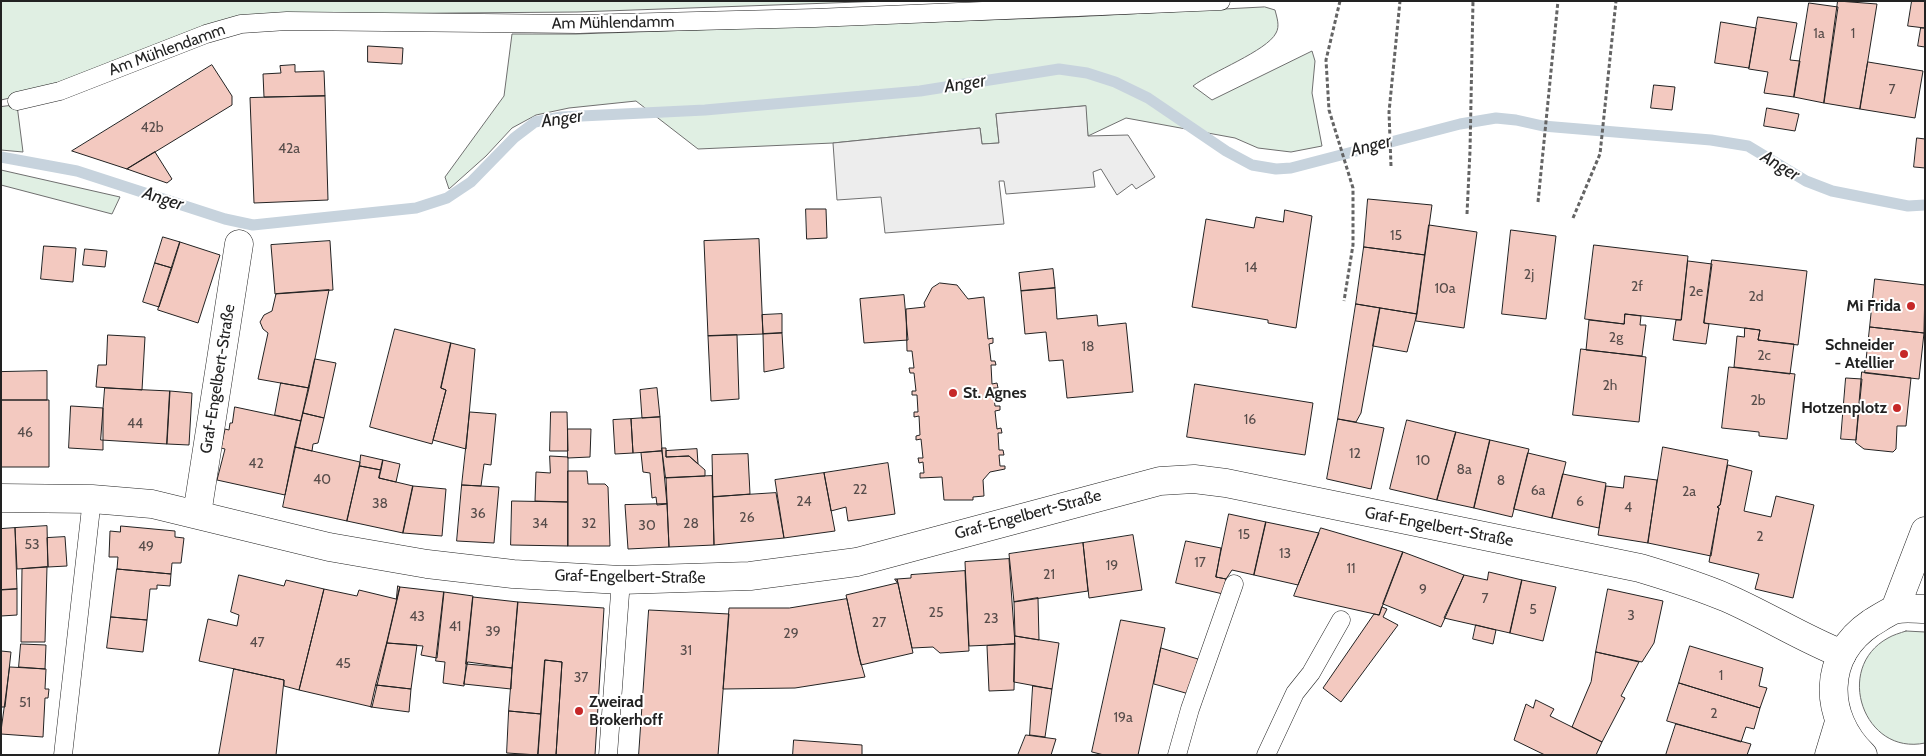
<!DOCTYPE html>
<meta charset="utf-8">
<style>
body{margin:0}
#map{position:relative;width:1926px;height:756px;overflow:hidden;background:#fff;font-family:Cabin,sans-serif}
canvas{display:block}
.frame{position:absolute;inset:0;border:2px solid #222;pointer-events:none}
</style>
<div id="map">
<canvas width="1926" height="756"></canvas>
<div class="frame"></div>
</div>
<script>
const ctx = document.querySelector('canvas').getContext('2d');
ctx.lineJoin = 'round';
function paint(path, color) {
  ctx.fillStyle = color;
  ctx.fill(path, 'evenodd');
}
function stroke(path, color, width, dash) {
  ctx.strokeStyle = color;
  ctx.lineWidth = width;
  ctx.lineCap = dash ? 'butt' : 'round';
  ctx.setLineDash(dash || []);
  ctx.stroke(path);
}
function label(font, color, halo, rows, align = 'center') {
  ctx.font = font + ' Cabin,sans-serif';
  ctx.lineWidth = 4;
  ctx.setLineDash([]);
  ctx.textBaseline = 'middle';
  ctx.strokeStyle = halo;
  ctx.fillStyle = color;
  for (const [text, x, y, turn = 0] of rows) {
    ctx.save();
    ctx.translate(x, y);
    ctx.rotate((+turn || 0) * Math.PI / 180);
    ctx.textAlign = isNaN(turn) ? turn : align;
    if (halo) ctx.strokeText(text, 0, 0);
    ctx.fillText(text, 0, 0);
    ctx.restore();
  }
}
const green = new Path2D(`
 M1 1H887L577 12 334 14 243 20 58 87 1 100Z
 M1265 7 1275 10C1277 18 1280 26 1276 33 1267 51 1211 72 1193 86L1212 100 1312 51 1315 61 1312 93 1322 146 1291 152 1258 148 1235 138 1126 118 1088 136 1085 106 996 114 999 143 982 144 980 128 833 143 698 149 636 101 569 108 536 115 512 128 486 156 449 189 445 177 504 96 512 34H576L1071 17Z
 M17 105 23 152 1 150V107Z
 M1 170 120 197 112 214 1 185Z
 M1906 631 1925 632V743C1864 756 1833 668 1888 638 1893 635 1900 633 1906 631Z`);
paint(green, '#e0efe3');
stroke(green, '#6f6f6f', 1);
const parking = new Path2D(`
 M1086 106 1088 136 1128 135 1155 177 1136 189 1132 184 1117 195 1101 169 1093 172 1095 187 1006 194 1004 181H999L1004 224 885 233 881 197 837 200 833 143 980 128 982 144 999 143 996 114Z`);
paint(parking, '#ededed');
stroke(parking, '#6f6f6f', 1);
stroke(new Path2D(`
 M1 157 77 171 225 219 253 225 416 208 447 198 471 182 514 138 535 122 561 117 705 110 920 91 1059 69 1087 73 1115 82 1148 98 1226 151 1252 165 1276 169 1291 168 1460 124 1496 118 1516 120 1543 126 1711 140 1748 146 1806 181 1832 191 1908 206 1925 205`), '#c7d3dd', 11);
const building = new Path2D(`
 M1838 1 1877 4 1860 109 1824 103Z
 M1912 1H1925V28L1908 26Z
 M1809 3 1838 7 1824 103 1794 97Z
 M1758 17 1797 23 1790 60 1800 61 1794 97 1764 93 1768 72 1749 69Z
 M1721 22 1756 28 1749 68 1715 63Z
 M1921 28H1925V47L1918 46Z
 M368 46 403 48 402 64 368 62Z
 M1868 62 1923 71 1915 118 1860 109Z
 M212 65 232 96V105L155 152 127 169 72 151Z
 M295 65V72L324 71 325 96 264 97 263 74 281 73 280 66Z
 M1654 85 1675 87 1672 110 1651 108Z
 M325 96 328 200 254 203 250 98Z
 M1767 108 1799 114 1795 131 1764 126Z
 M1917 138 1925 139V168L1914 167Z
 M155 152 172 179 167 183 127 169Z
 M1368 199 1432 205 1425 255 1364 247Z
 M806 209H826L827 238 807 239Z
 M1285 210 1312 216 1296 328 1268 323V320L1192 307 1206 219 1254 228 1256 217 1283 222Z
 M1429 225 1477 232 1464 328 1416 321Z
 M1511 230 1556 236 1546 319 1502 314Z
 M163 237 180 242 172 268 155 263Z
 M759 239 763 334 708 336 704 241Z
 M330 241 333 290 275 294 271 245Z
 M180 242 220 255 198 323 158 310Z
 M1594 245 1688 256 1681 320 1625 314 1624 324 1585 319Z
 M44 246 76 248 73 282 41 279Z
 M1364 247 1425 255 1417 314 1356 304Z
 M85 249 107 251 105 267 83 265Z
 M1712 260 1807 271 1798 345 1758 340 1760 330 1704 323Z
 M1688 261 1712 264 1704 323 1709 324 1706 344 1673 340 1676 320H1681Z
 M155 263 172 268 159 307 143 302Z
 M1053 269 1055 288 1021 291 1019 273Z
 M1875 279 1925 285 1924 333 1870 327Z
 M940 283 957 285 968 299 984 297 988 339 993 338V343L989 344 991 361H995L996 365H991L992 384 997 383 998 388H993L995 406H1000V410L995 411 997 429 1001 428 1002 433H998L999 450H1003L1004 455H999L1000 466H1005V469L990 472 983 480 984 496 973 497V500H944L942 477 920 478V473H924L923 462 919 463 918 458H923L921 439 916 440V436L920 435 919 416 914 417V412H918L917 395H912V391H916L914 373H910L909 368H914L912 351H907L906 309 925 307 924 303 932 288Z
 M1055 288 1057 319 1097 315 1098 326 1126 323 1133 392 1067 398 1063 360 1049 361 1046 332 1025 334 1021 291Z
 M329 290 309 388 258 379 268 333 263 329 260 322 264 315 272 311 276 294Z
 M904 295 908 340 864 343 860 299Z
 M1356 304 1380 308 1361 413 1356 422 1338 419Z
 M1380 308 1417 314 1407 352 1373 346Z
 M782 314V333L763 334 762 315Z
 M1625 314 1641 316 1640 325H1646L1642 356 1586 350 1589 320 1624 324Z
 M1870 327 1924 333 1919 379 1865 373Z
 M1745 328 1760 330 1758 340 1794 344 1790 374 1734 367 1737 336 1744 337Z
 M395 329 451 343 441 388 446 390 432 444 370 427Z
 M782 333 784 368 764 372 763 334Z
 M108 335 145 337 142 390 96 387 98 365H106Z
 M737 335 739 399 711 401 708 336Z
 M451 343 475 349 466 449 433 440 446 390 441 388Z
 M1581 349 1646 357 1639 422 1573 415Z
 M315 359 336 363 324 418 303 413Z
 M1729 367 1795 374 1787 439 1759 436V432L1722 428Z
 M47 371V400H1V372Z
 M1862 372 1911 378 1906 426H1897L1896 449 1893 452 1864 449 1856 443Z
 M1846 378 1862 379 1856 440 1841 439Z
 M281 383 309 388 301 421 275 415Z
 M1195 384 1313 403 1305 455 1187 437Z
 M105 388 170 391 167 444 101 440Z
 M657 388 660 417 642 418 640 390Z
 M170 391 192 393 189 445 167 444Z
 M1 400H49V467H1Z
 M71 406 103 408V450L69 448Z
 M235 407 301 421 285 495 217 480 225 449 221 448 225 429 229 430 230 423H232Z
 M470 412 496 414 491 465 484 464 481 486 462 485Z
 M551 412H567L568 451H550Z
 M303 413 324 418 318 443 313 444 312 451 295 447Z
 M660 417 662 451 633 453 631 419Z
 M631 419 633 453 615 454 613 420Z
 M1338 419 1384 428 1371 489 1327 479Z
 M1407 420 1456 432 1437 500 1390 489Z
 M568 429H591L590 457 568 458Z
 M1456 432 1490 440 1474 508 1437 500Z
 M1490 440 1529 449 1512 517 1474 508Z
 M295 447 360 462 347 521 283 507Z
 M1663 447 1728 460 1720 505 1717 507 1719 508 1711 556 1648 543Z
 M662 448H666V457L689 456 705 470V476L666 478Z
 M697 449 698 464 689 456 666 457V451Z
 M662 451 667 504 657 505 656 497 652 498 650 473 643 472 641 453Z
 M1528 453 1566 462 1552 518 1514 509Z
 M748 454 750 494 713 497 712 455Z
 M361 455 383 460 381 470 360 466Z
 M550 456 568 457V502L535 501 536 472 550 473Z
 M383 460 400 464 396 482 379 478Z
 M888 463 895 514 848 521 846 507 831 511 824 473Z
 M1728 465 1752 471 1744 511 1771 517 1776 496 1814 505 1793 598 1755 589 1759 574 1709 562 1719 508 1717 507 1720 505Z
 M360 466 381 470 379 478 413 486 403 533 347 521Z
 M568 471H587L588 484H605L608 487 610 546H568Z
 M824 473 835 531 784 538 775 480Z
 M1563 474 1606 483 1599 528 1552 518Z
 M712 476 714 545 669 547 666 478Z
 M1625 476 1657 480 1648 543 1598 535 1606 486 1623 488Z
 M462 485 499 487 494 543 457 541Z
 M413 486 446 489 442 536 403 533Z
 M776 493 784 538 714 545 713 497Z
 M512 501 568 502V546L511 545Z
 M667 504 669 547 628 549 625 505Z
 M1229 514 1266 522 1254 575 1232 570 1226 579 1216 577Z
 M1266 522 1319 533 1298 585 1254 575Z
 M47 526 48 567 17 569 15 528Z
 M121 526 175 531V537L184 538 181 563H172L171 574 117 569 118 557H109L110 531 120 532Z
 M15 528 17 589 1 590V529Z
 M1321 528 1403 552 1379 615 1294 596Z
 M1133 535 1142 590 1089 598 1083 543Z
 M65 537 67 566 48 567 47 538Z
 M1186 541 1221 548 1216 577 1226 579 1223 594 1176 583Z
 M1083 543 1088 591 1014 602 1009 554Z
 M1403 552 1464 575 1441 627 1383 604Z
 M1009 559 1015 644 969 646 965 562Z
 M47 567 45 642H21L22 569Z
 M117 569 171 574 170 586 157 585V589H150L147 620 111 617Z
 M965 571 969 651 940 653 933 647 912 648 897 579 911 578V575Z
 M1489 572 1522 580 1510 633 1444 618 1464 575 1487 580Z
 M239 575 284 586 286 580 324 589 299 690 284 686V680L199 661 208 619 237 626 239 615 231 612Z
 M895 579H897L913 653 861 665 846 595 897 583Z
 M1522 580 1556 587 1543 641 1510 633Z
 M398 586 400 587 372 707 299 690 324 589 357 596 359 590 396 599Z
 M400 587 444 592 437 658 421 655 423 646 387 643Z
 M17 589V615L1 616V590Z
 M1608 589 1663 601 1654 643 1642 662 1596 652Z
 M444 592 473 596 464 686 443 683 445 662 436 661Z
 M473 597 518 602 512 668 466 664Z
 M1038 598 1039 640 1015 636 1014 602Z
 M847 599 858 653 865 677 795 688 723 689 729 608H789Z
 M518 602 604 608 595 755H556L562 662 545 660 541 714 509 711Z
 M1382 607 1387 609 1383 617 1398 625 1341 702 1323 688 1374 614 1379 615Z
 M649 610 729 614 718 755H639Z
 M111 617 147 620 143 652 107 648Z
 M1121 620 1165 628 1138 755H1104L1092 752Z
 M1476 625 1496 630 1493 644 1473 639Z
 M1015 636 1059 643 1052 689 1014 682Z
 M387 643 417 645 411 689 376 685Z
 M21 644 46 645 45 669 19 667Z
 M1015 644 1014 690 989 691 987 646Z
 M1690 646 1763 668 1759 686 1767 688 1760 708 1679 683Z
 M1161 648 1198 659 1189 694 1154 684Z
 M1 651 11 652 5 707H1Z
 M1596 652 1639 662 1621 696 1625 698 1602 742 1572 727 1591 682Z
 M545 660 562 662 556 755H538Z
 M468 662 512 668 511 689 464 684Z
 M10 667 46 669 45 689H49L48 698H45L43 737 1 734Z
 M234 669 284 680 276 755H219Z
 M1679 683 1760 708 1754 729 1746 727 1741 742 1667 721Z
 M376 685 411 689 409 712 371 707Z
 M1033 686 1052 689 1045 737 1030 735Z
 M1536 700 1554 709 1550 716 1602 742 1596 755H1545L1514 740 1526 704 1533 708Z
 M509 711 541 714 538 755 507 753Z
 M1676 724 1751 744 1747 755H1666Z
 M1026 735 1056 739 1051 755H1018Z
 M794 740 862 745V755H793Z`);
paint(building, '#f3c9c0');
stroke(building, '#222', 1);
const service = new Path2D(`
 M17 101 60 91 206 34 241 24 287 21 579 24 815 18 1221 1
 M63 755 92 499
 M608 755 621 580
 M1177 755 1190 709 1234 584
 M1266 755 1295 693 1311 673 1341 620`);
const minor = new Path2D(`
 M1 498 92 499 152 504 329 547 427 564 513 574 621 580 750 576 857 562 1160 481 1194 479 1226 483 1640 568C1670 577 1699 586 1727 598 1766 615 1802 638 1842 654
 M197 514 239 244`);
const secondary = new Path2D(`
 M1895 609 1925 531
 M1829 755 1839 722
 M1863 755C1823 716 1822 656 1871 623 1878 619 1886 613 1894 610 1903 607 1916 609 1925 609`);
stroke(service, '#222', 19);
stroke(minor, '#222', 29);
stroke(secondary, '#222', 29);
stroke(new Path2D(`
 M1340 1 1326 60 1329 110 1353 188V245L1344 301
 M1391 166 1389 112 1400 1
 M1538 202 1558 1
 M1467 214 1470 151 1473 1
 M1573 218 1600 154 1616 1`), '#646464', 3, [4, 2.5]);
stroke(service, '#fff', 18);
stroke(minor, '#fff', 28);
stroke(secondary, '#fff', 28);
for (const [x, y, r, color] of [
 [1911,306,5,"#c62828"],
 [1904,354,5,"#c62828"],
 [953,393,5,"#c62828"],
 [1897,408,5,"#c62828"],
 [579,711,5,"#c62828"]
]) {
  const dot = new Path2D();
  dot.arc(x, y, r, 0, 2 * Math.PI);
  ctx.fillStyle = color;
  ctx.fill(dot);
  stroke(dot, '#fff', 2);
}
label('14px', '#564c4a', null, [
 ["1a",1819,34],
 ["1",1853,34],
 ["7",1892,90],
 ["42b",152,128],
 ["42a",289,149],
 ["15",1396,236],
 ["14",1251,268],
 ["2j",1529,275],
 ["2f",1637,287],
 ["10a",1445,289],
 ["2e",1696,292],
 ["2d",1756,297],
 ["2g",1616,338],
 ["18",1088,347],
 ["2c",1764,356],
 ["2h",1610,386],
 ["2b",1758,401],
 ["16",1250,420],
 ["44",135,424],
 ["46",25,433],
 ["12",1355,454],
 ["10",1423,461],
 ["42",256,464],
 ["8a",1464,470],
 ["40",322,480],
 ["8",1501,481],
 ["22",860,490],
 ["6a",1538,491],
 ["2a",1689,492],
 ["24",804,502],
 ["6",1580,502],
 ["38",380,504],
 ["4",1628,508],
 ["36",478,514],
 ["26",747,518],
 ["34",540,524],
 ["32",589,524],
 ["28",691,524],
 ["30",647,526],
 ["15",1244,535],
 ["2",1760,537],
 ["53",32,545],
 ["49",146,547],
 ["13",1285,554],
 ["17",1200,563],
 ["19",1112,566],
 ["11",1351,569],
 ["21",1049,575],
 ["9",1423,590],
 ["7",1485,599],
 ["5",1533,610],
 ["25",936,613],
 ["3",1631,616],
 ["43",417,617],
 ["23",991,619],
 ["27",879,623],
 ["41",455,627],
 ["39",493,632],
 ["29",791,634],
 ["47",257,643],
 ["31",686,651],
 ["45",343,664],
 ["1",1721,676],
 ["37",581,678],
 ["51",25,703],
 ["2",1714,714],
 ["19a",1123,718]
]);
label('16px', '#222', '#fff', [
 ["Am Mühlendamm",613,23,-1],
 ["Am Mühlendamm",167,50,-20],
 ["Graf-Engelbert-Straße",218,379,-81],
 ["Graf-Engelbert-Straße",1028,515,-15],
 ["Graf-Engelbert-Straße",1439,527,11],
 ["Graf-Engelbert-Straße",630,577,1]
]);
label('bold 16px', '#222', '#fff', [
 ["Mi Frida",1901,306],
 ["Schneider",1894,345],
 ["- Atellier",1894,363],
 ["St. Agnes",963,393,"left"],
 ["Hotzenplotz",1887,408],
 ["Zweirad",589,702,"left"],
 ["Brokerhoff",589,720,"left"]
], 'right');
label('italic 18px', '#222', '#fff', [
 ["Anger",965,84,-9],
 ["Anger",562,119,-8],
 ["Anger",1371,146,-14],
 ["Anger",1780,166,31],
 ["Anger",163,199,18]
]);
</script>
